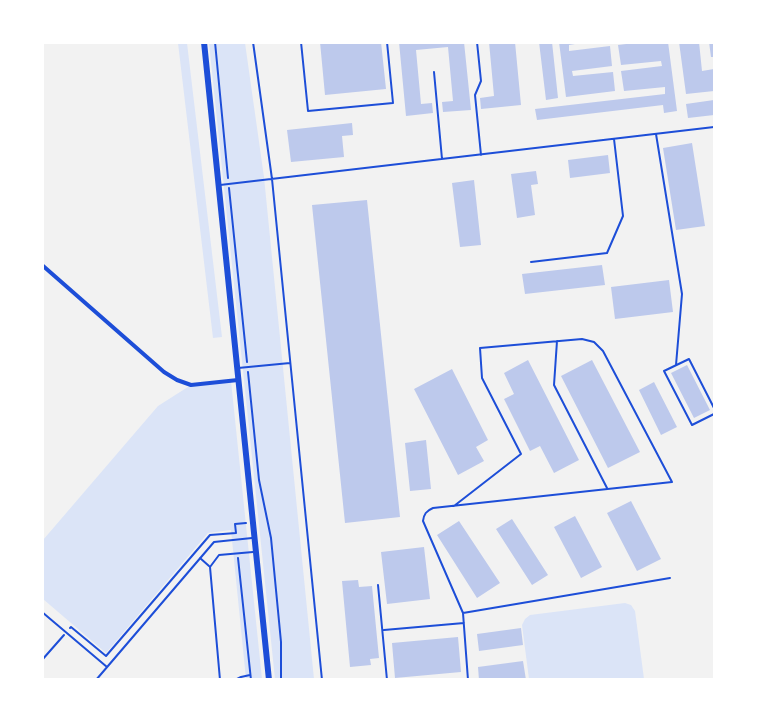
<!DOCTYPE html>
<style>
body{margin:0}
#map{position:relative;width:757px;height:722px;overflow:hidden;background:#f2f2f2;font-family:"Roboto Condensed",sans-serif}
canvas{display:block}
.frame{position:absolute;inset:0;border:44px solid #fff;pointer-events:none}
</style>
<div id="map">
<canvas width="757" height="722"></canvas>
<div class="frame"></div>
</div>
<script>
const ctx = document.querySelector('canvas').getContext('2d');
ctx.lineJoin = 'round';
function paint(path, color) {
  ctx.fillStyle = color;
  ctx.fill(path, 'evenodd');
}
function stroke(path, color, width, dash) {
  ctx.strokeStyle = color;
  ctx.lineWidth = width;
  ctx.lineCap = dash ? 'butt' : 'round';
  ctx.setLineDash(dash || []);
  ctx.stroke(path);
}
paint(new Path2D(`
 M178 43H187L222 337 213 338Z
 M209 43H245L264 177 314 679H275Z
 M231 381 262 679H246L231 530 208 533 106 653 43 599V540L158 406 191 385Z
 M625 603 631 605 635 611 644 679H529L522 625 525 619 530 615Z`), '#dbe4f7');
paint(new Path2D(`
 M320 42H381L386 89 325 95Z
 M399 42H464L471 110 443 112 442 102 453 101 448 47 416 50 421 104 432 103 433 113 406 116Z
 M489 42H515L521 105 481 109 480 98 494 96Z
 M539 42H552L558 98 546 100Z
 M559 42H575V44L569 45V51L610 46 612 66 572 71 573 76 613 72 615 91 566 97Z
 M642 42H668L677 111 664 113 663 105 537 120 535 109 665 94V87L624 91 621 71 662 66 661 61 621 65 618 45Z
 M679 42H699L702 71 714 69V91L686 94Z
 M709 42H714V57H711Z
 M714 100V115L688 118 686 104Z
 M352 123 353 135 342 136 344 157 291 162 287 130Z
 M692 143 705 226 676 230 663 148Z
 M608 155 610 173 570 178 568 160Z
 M536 171 538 184 531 185 535 215 517 218 511 174Z
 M474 180 481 245 460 247 452 183Z
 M367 200 400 517 345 523 312 205Z
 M602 265 605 285 525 294 522 274Z
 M669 280 673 312 615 319 611 287Z
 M528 360 579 460 554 473 540 446 530 451 504 399 514 394 504 373Z
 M592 360 640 452 608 468 561 376Z
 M687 365 710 410 694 418 671 373Z
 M452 369 488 440 476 447 484 461 458 475 414 389Z
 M654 382 677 427 661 435 639 390Z
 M426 440 431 489 410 491 405 443Z
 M631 501 661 559 637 571 607 513Z
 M575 516 602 567 581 578 554 527Z
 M512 519 548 575 532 585 496 529Z
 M459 521 500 583 477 598 437 535Z
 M424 547 430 599 387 604 381 552Z
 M358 580 359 587 372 586 379 658 370 659 371 665 350 667 342 581Z
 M521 628 523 645 479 651 477 634Z
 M458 637 461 672 395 678 392 643Z
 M523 661 526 680H479L478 667Z`), '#bdc9ec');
stroke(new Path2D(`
 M215 42 228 178
 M229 188 247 362
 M248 372 259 480 271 538 281 642V680
 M236 533 235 524 246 523
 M238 558 251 680
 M70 628 71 627 106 656 210 535 236 533
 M42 660 64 635
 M235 680 241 677 250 675`), '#1d4ed8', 2);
stroke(new Path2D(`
 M253 42 272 179 322 680
 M301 42 308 111 393 103 387 42
 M477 42 481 81 475 95 481 155
 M434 72 442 159
 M656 134 682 294 676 365
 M220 185 714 127
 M531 262 607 253 623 216 614 139
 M557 341 554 385 607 488
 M238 368 290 363
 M714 408 689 359 664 371 692 425 714 414
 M454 506 521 454 482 378 480 348 582 339 594 342 603 351 672 482 433 508C426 511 424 514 423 521L463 613 468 680
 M200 558 209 566
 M378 585 387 680
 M42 612 107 667
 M463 613 670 578
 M384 630 464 623
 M96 680 214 542 252 538
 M220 680 210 567 219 555 253 552`), '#1d4ed8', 2);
stroke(new Path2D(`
 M42 265 164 372 177 380 191 385 238 380`), '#1d4ed8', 4);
stroke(new Path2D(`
 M204 42 269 680`), '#1d4ed8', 6);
</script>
